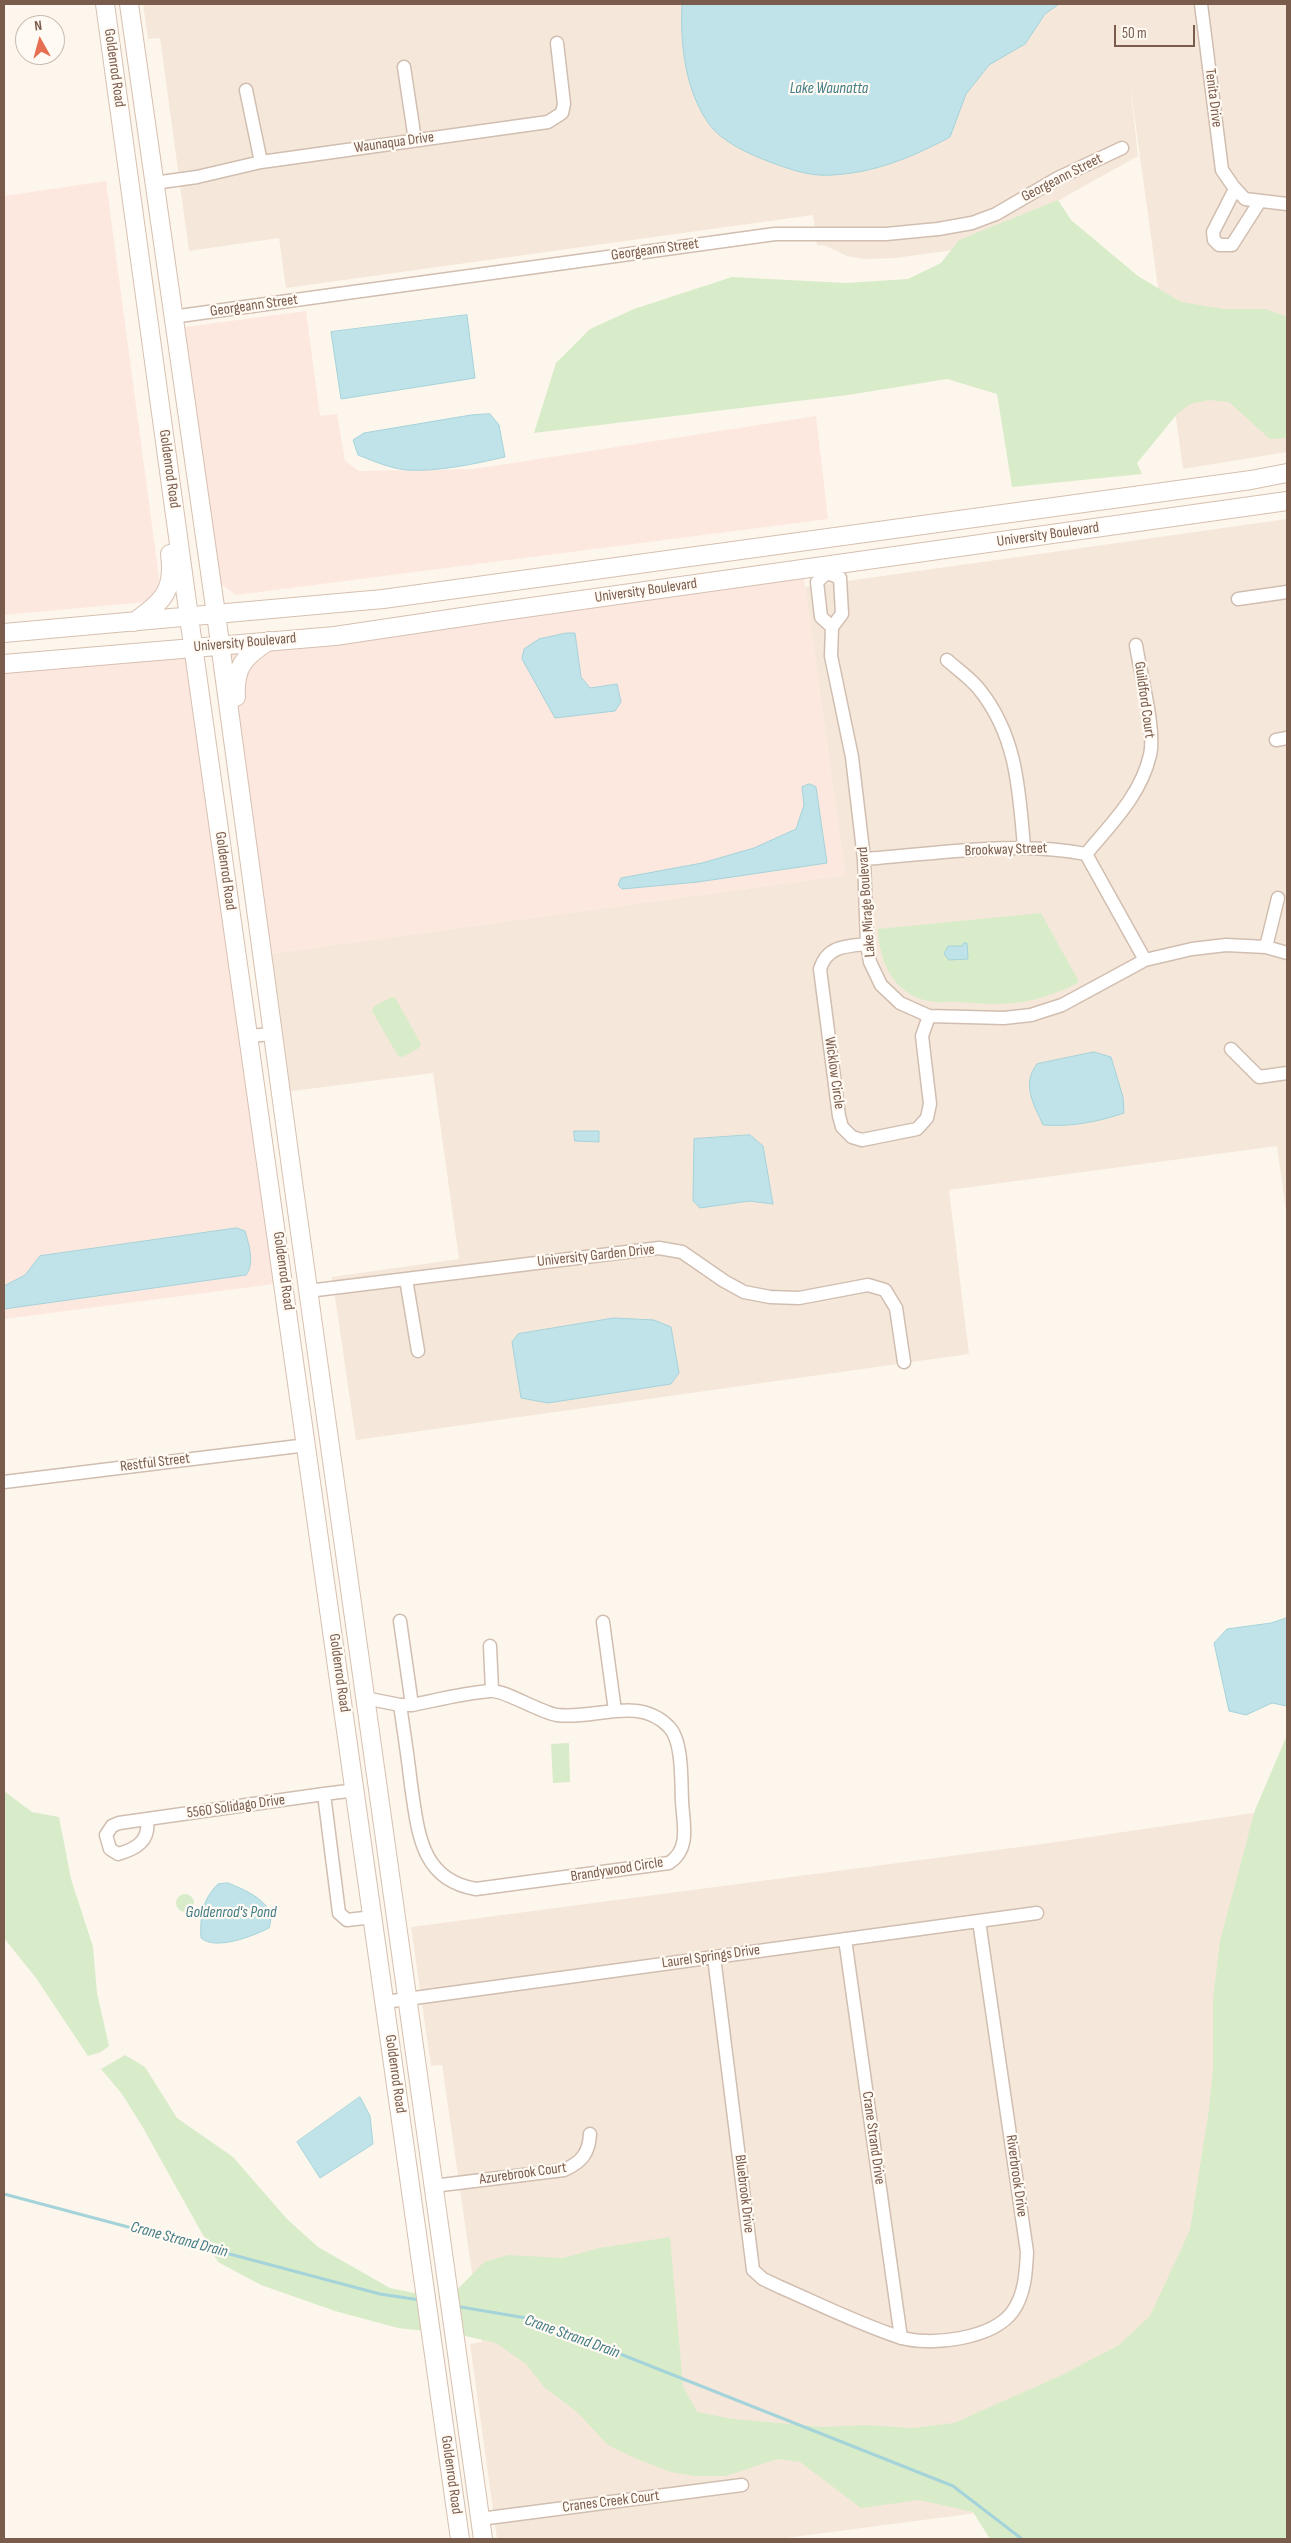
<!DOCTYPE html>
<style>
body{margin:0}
#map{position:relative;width:1291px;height:2543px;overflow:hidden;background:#fdf6ec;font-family:"Sofia Sans Condensed",sans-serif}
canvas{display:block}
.frame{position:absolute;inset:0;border:5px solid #7a5c4d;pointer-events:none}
.north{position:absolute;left:15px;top:15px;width:50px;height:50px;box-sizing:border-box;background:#fffaf3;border:1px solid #cabbb1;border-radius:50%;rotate:353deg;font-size:14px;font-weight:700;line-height:20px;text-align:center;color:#7a5c4d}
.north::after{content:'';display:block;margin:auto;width:18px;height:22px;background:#e76f51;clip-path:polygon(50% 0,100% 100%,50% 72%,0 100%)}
.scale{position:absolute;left:1114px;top:25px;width:81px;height:22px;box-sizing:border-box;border:2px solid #7a5c4d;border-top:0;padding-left:6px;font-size:15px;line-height:18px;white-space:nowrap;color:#7a5c4d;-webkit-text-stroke:4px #fffaf3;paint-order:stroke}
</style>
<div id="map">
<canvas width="1291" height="2543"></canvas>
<div class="frame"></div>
<div class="north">N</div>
<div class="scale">50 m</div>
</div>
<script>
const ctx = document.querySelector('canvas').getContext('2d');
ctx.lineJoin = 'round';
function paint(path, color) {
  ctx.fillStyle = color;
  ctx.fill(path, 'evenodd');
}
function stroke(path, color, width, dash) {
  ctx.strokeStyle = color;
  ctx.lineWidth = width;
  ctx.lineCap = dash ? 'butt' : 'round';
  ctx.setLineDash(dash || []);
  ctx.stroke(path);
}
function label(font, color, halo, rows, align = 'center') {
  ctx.font = font + ' "Sofia Sans Condensed",sans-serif';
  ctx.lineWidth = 4.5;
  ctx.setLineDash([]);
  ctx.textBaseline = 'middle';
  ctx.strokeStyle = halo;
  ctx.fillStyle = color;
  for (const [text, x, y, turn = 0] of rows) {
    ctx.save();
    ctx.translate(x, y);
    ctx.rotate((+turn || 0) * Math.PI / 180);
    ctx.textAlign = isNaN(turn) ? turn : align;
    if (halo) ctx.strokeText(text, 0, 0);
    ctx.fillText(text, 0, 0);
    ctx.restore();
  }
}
paint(new Path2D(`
 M143 4H1287V452L1183 469 1130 84 1138 156 975 247 895 258 864 259 847 256 826 246 817 245 813 215 286 288 279 238 189 251 160 38 148 39Z
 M1287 519V1218L1277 1146 949 1190 969 1354 356 1440 332 1277 459 1259 433 1073 285 1092 267 954 845 875 805 587Z
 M1287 1808 1137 2492 778 2539H497L470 2344 482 2342 442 2065 431 2066 411 1927 1042 1844Z`), '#f5e8da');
paint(new Path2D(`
 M106 181 160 585 146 602 4 615V196Z
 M306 311 320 416 337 414 345 461 359 471 474 469 816 416 828 519 236 595 221 584 185 327Z
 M803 571 845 875 267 954 221 646Z
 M193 648 282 1283 4 1319V664Z`), '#fde8e0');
paint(new Path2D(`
 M1058 200 1071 220 1138 276 1181 302 1223 309H1266L1287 317V438L1270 439 1229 402 1209 400 1190 404 1178 413 1137 463 1142 474 1012 487 997 394 947 379 848 395 534 433 556 363 590 329 634 309 732 277 845 283 908 279 941 263 959 240Z
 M1041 913 1078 980V983C1033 1005 1007 1006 959 1002 951 1001 943 1003 936 1002 896 999 879 964 878 929Z
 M392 997 396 999 421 1044 419 1048 403 1057 398 1056 372 1011 374 1006Z
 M1287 1735V2539H990L973 2512 919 2500 861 2508 800 2462 777 2459 726 2476H695L671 2472 637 2459 608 2445 577 2412 545 2388 526 2364 496 2343 448 2332 447 2300 484 2262 508 2255 563 2258 599 2248 670 2237 683 2386 697 2412 733 2419 824 2427 866 2425 912 2428 954 2423 1062 2375 1119 2345 1150 2316 1190 2230 1209 2109 1213 2069V1999L1220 1941 1255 1810Z
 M569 1743 570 1782 553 1783 551 1744Z
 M4 1791 32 1812 59 1817 71 1879 93 1947 97 1993 109 2046 101 2052 88 2056 36 1978 4 1938Z
 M176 1903a9 9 0 1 1 18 0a9 9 0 1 1-18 0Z
 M125 2055 145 2067 177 2118 233 2157 287 2219 318 2247 390 2288 424 2295 425 2331 398 2328 335 2311 261 2285 218 2262 142 2126 122 2094 101 2069Z`), '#d8ecc9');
const water = new Path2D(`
 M682 4H1059L1045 14 1025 44 989 65 966 94 950 137C913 157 874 173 832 175 811 177 789 169 770 162 749 154 722 142 709 124 685 90 680 44 682 4Z
 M467 315 475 378 341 399 331 332Z
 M490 414 499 425 505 457C474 464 438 472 406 470 389 468 373 461 358 455L353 440 364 433 471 415Z
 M567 633H575L581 677 590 688 617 684 621 702 615 711 555 718 522 659 524 649 539 639Z
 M810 784 816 787 827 863 698 882 622 889 618 885 621 878 702 863 754 848 796 829 804 805 802 787Z
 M964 943H967L968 959 949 960 944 954 948 946H962Z
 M1094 1052 1111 1057 1123 1097 1124 1113C1097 1122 1072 1127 1043 1125 1034 1105 1021 1084 1037 1064Z
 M574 1131H599V1142L575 1141Z
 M750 1135 763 1146 773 1204 749 1201 700 1208 693 1201 694 1139Z
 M237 1228 245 1231C249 1245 255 1263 246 1275L4 1309V1286L25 1275 40 1256Z
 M614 1318 654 1320 671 1327 679 1373 671 1384 548 1403 521 1398 512 1342 518 1334Z
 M1287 1618V1706L1272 1703 1246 1715 1229 1711 1214 1643 1227 1629 1271 1623Z
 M228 1883C245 1890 279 1903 269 1928 253 1936 216 1951 201 1938 200 1916 202 1900 218 1884Z
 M360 2097 370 2116 373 2144 320 2178 297 2142Z`);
paint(water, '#bfe3e8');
stroke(water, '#a5d3da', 1);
stroke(new Path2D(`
 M4 2194 380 2294 420 2300
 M455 2306 532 2319 953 2486 1022 2539`), '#a5d3da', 3);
const street = new Path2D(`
 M1201 4 1222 170 1233 186 1245 199 1287 204
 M404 67 415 140
 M246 90 261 162
 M154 183 197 177 261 162 548 122 562 113 564 104 557 43
 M1235 189 1213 232 1214 240 1219 245H1232L1260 201
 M172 317 775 234H886L938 229 972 223 996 214 1058 178 1122 148
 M827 573 840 578 842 614 832 627 831 656 852 757 864 859 867 944 870 962 881 985 900 1003 929 1016 1004 1018 1031 1015 1062 1005 1145 960 1192 949 1226 945 1266 947 1287 953
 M827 573 817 582 821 617 832 627
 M1238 599 1287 592
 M947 660C957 669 970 678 979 689 1017 736 1019 790 1024 847
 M1276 740 1287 738
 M1086 854C1111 824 1141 795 1150 755 1156 731 1140 672 1136 645
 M864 859C937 854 1014 840 1086 854L1145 960
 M867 944C846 946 827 946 820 969L839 1116 842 1127 852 1137 862 1140 917 1129 927 1118 930 1104 922 1036 929 1016
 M1266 947 1278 898
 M249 1036 272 1034
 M1231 1049 1259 1077 1287 1073
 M406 1279 418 1351
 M308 1291 659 1248 682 1252 724 1281 744 1292 770 1297 799 1298 868 1285 885 1290 896 1308 904 1362
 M4 1482 307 1445
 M400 1621 412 1705
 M603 1622 615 1711
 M490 1646 492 1690
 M365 1698 400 1705H412C437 1700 464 1693 490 1691 503 1689 539 1712 557 1715 595 1720 639 1695 669 1727 683 1741 681 1781 682 1801 683 1823 691 1849 669 1863L476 1889C420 1880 418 1831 411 1785 408 1758 404 1732 400 1705
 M356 1790 324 1794 339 1913 347 1920 373 1917
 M147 1820C150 1841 136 1849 118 1854L110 1849 106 1835 112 1826 119 1823 324 1794
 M845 1939 901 2338
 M714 1957 753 2270 763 2279 780 2287C819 2304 859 2324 899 2337 930 2347 993 2339 1013 2311 1025 2294 1026 2272 1027 2252L979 1921
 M385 2002 1037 1913
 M433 2186 564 2170C582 2162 589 2153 590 2134
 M480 2519 742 2485`);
const secondary = new Path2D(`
 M105 4 189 617 460 2539
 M129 4 216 614 293 1182 483 2539
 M134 622C163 601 175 591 170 554
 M4 633 383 599 1251 480 1287 473
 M4 664 335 636 496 612 1287 501
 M236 697C234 668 244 656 269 641`);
stroke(street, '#d1beb0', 15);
stroke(secondary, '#d6c0b0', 20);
stroke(street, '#fff', 12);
stroke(secondary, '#fff', 18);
label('15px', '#7a5c4d', '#fffaf3', [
 ["Goldenrod Road",114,68,82],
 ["Tenita Drive",1213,98,83],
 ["Waunaqua Drive",394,143,-8],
 ["Georgeann Street",1062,178,-27],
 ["Georgeann Street",655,250,-8],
 ["Georgeann Street",254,306,-8],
 ["Goldenrod Road",169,469,82],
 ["University Boulevard",1048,535,-8],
 ["University Boulevard",646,591,-8],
 ["University Boulevard",245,643,-5],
 ["Guildford Court",1144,700,82],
 ["Brookway Street",1006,850,-2],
 ["Goldenrod Road",225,871,82],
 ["Lake Mirage Boulevard",867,902,-94],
 ["Wicklow Circle",834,1073,82],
 ["University Garden Drive",596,1256,-6],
 ["Goldenrod Road",283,1271,82],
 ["Restful Street",155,1463,-7],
 ["Goldenrod Road",339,1673,82],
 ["5560 Solidago Drive",236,1807,-8],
 ["Brandywood Circle",617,1870,-9],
 ["Laurel Springs Drive",711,1957,-8],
 ["Goldenrod Road",395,2074,82],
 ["Crane Strand Drive",873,2138,82],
 ["Azurebrook Court",523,2174,-8],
 ["Riverbrook Drive",1016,2176,82],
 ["Bluebrook Drive",744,2194,83],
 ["Goldenrod Road",451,2475,82],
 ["Cranes Creek Court",611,2502,-7]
]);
label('italic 16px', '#437c86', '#fffaf3', [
 ["Lake Waunatta",829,89],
 ["Goldenrod's Pond",231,1913],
 ["Crane Strand Drain",179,2240,15],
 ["Crane Strand Drain",572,2337,20]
]);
</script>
